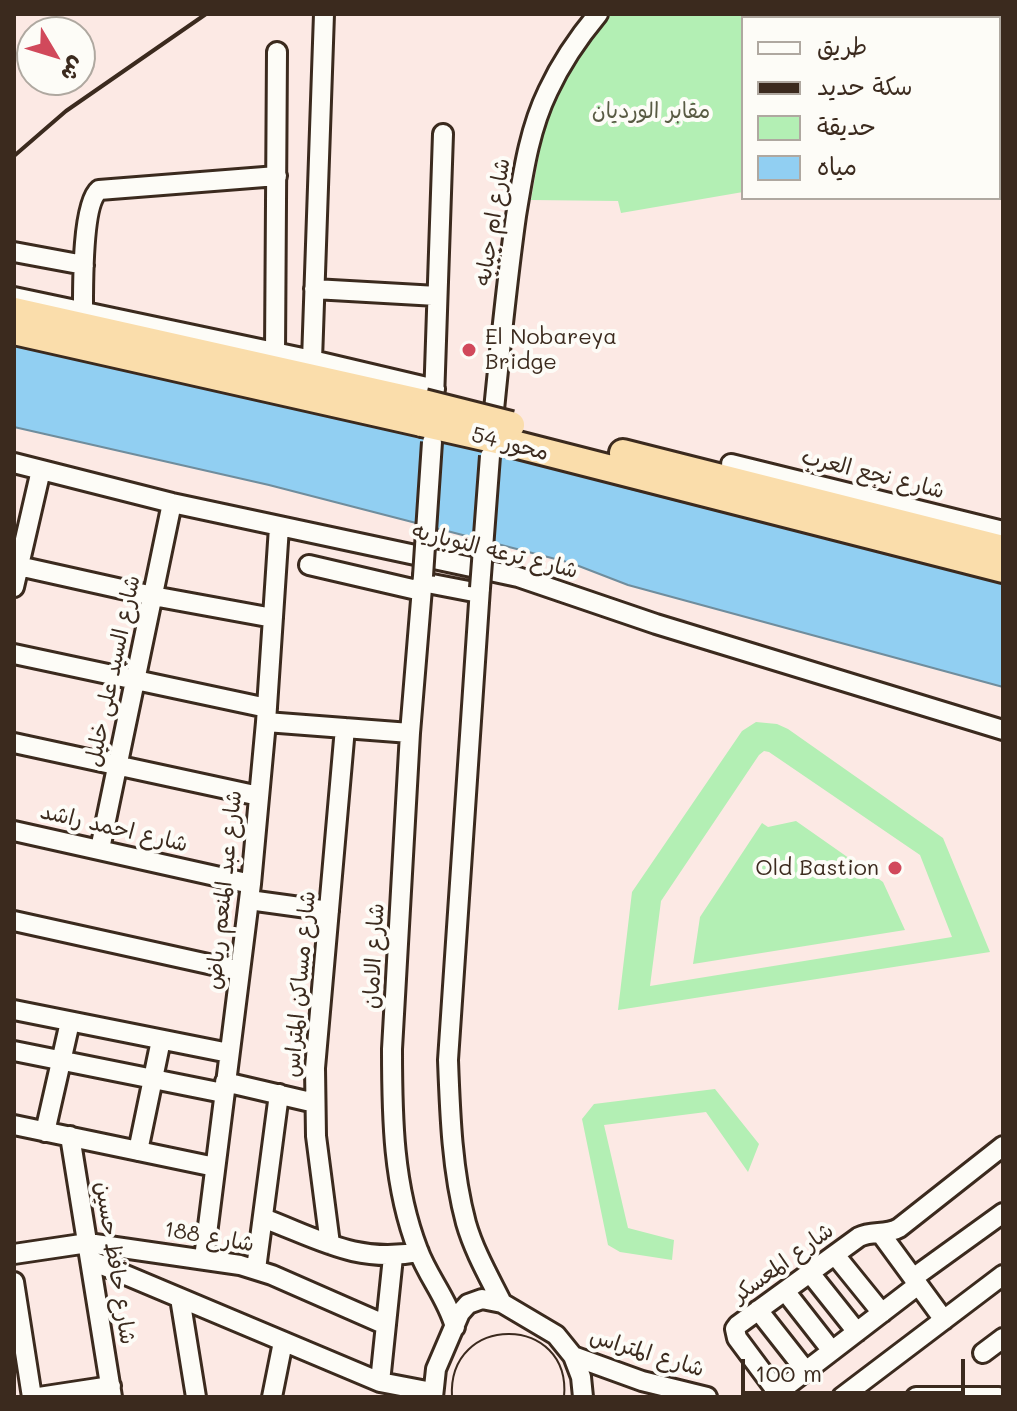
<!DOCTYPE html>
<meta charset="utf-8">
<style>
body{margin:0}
#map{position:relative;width:1017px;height:1411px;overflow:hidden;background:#fce9e4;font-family:Mali,"Playpen Sans Arabic",sans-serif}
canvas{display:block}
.frame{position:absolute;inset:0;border:16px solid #3b2a1e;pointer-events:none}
.legend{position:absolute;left:741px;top:16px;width:260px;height:184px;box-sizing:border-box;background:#fdfcf7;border:2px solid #afa8a0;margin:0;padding:10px 14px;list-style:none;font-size:24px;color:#3b2a1e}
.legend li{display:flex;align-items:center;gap:16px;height:40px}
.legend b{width:40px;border:2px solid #afa8a0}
.north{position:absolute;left:16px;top:16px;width:80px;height:80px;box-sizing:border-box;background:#fdfcf7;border:2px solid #afa8a0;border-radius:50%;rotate:128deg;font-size:22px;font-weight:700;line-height:32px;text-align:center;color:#3b2a1e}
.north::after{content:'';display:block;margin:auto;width:28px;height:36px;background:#d1495b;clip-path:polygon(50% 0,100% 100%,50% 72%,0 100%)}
.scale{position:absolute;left:741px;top:1359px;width:224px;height:36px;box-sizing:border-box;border:4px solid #3b2a1e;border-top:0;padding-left:10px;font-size:24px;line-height:28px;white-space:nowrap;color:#3b2a1e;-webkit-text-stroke:6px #fdfcf7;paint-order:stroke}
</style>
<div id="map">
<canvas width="1017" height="1411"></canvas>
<div class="frame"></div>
<ul class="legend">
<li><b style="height:10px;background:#fdfcf7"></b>طريق</li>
<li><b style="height:10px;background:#3b2a1e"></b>سكة حديد</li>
<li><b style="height:22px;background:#b3efb4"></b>حديقة</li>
<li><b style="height:22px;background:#91cff2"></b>مياه</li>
</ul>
<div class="north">ش</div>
<div class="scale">100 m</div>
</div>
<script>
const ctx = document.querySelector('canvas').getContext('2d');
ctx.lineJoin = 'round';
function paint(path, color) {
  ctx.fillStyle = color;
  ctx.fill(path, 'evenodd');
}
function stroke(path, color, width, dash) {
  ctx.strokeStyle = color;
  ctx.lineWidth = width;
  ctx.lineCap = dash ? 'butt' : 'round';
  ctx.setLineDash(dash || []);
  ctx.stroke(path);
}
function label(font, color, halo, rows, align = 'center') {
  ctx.font = font + ' Mali,"Playpen Sans Arabic",sans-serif';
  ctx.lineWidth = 8;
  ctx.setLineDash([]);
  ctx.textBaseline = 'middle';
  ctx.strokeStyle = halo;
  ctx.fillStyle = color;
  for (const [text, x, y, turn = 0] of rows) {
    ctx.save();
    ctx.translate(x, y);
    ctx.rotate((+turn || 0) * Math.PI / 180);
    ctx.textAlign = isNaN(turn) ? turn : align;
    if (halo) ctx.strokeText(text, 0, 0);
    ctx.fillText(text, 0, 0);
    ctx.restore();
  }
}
paint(new Path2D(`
 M606 14H1003V36L999 40V18H743V192L621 213 618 201 531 200C537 166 542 133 553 101 565 69 587 41 606 14Z
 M756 722 777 724 788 729 943 838 990 952 618 1010 632 892 742 731ZM764 751 769 752 920 855 952 937 650 986 661 901 759 755Z
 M796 821 883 882 905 930 693 964 700 917 762 823 768 827Z
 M715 1089 759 1144 748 1172 706 1112 604 1125 628 1228 674 1240 672 1260 620 1252 608 1245 582 1119 594 1104Z`), '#b3efb4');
const water = new Path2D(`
 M14 345C138 366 260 395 382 425 462 444 543 462 623 487L1003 583V687L628 585 571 563 269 485 14 427Z`);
paint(water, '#91cff2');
stroke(water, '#6f8d9d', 2);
const minor = new Path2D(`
 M14 252 84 265
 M314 289 437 296
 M14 297 312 360 435 389
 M83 313C83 288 82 204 99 190L277 176
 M275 352 277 52
 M312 360 324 14
 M434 400 443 134
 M492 430C499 359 506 287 516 216 523 174 529 130 548 91 561 63 578 38 598 14
 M14 463 172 503 518 577 656 624 1003 730
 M731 464 1003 531
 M14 565 153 596 273 618
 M309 565 421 591
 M423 576 410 733 392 1049C392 1117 393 1186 418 1250 428 1277 447 1298 455 1327
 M422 582 479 593
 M14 587 41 470
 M480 588 448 1060C450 1114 452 1171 466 1223 474 1251 489 1277 502 1303
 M14 654 267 708
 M266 722 410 733
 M14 743 259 796
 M14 831 251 884
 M100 849 172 503
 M249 900 329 911
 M14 921 240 971
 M14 1010 229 1053
 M14 1051 223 1093
 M225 1082 315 1103
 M14 1125 215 1167
 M45 1132 70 1022
 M70 1136 112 1397
 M138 1151 161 1040
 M263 1218C319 1239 357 1264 419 1252
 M881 1234 944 1320
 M330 1244 316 1136 315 1068 345 728
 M14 1254 88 1243 240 1265 272 1275 386 1325
 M835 1255 882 1313
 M204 1258 251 884 266 722 279 527
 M90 1260 380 1382 432 1392
 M256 1269 279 1094
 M810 1273 857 1332
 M913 1278 1003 1213
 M14 1282 32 1397
 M785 1291 832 1351
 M180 1298 196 1397
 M758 1310 806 1371
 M983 1353 1003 1338
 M573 1356 642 1381 707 1397
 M380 1382 393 1257
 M778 1393 737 1338 735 1329 738 1325 859 1237C872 1230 885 1236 899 1228L1003 1146
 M39 1397 111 1386
 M272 1397 283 1342
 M433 1397 436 1369 460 1313 468 1304 482 1299 502 1303 556 1335 573 1356 581 1377 583 1397
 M772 1397 918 1285
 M842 1397 1003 1275
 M916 1397H999`);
const highway = new Path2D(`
 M14 311 424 403
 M14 331 422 423
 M506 442 1003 569
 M623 453 1003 549`);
stroke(minor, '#3b2a1e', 24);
stroke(highway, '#3b2a1e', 32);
stroke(minor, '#fdfcf7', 18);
stroke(highway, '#faddab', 26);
stroke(new Path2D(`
 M452 1397C447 1312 572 1314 564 1397`), '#3b2a1e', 2);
stroke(new Path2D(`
 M14 156 66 111 206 14`), '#3b2a1e', 4);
const minorBridge = new Path2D(`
 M423 576 432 442
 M480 588 490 456`);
const highwayBridge = new Path2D(`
 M424 403 511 425
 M422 423 506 442`);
stroke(minorBridge, '#3b2a1e', 24, []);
stroke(highwayBridge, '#3b2a1e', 32, []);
stroke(minorBridge, '#fdfcf7', 18);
stroke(highwayBridge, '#faddab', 26);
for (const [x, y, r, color] of [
 [469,350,8,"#d1495b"],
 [895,868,8,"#d1495b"]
]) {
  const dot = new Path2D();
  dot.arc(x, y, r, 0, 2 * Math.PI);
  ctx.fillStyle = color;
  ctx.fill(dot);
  stroke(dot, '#fdfcf7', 3);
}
label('22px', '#595b44', '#fdfcf7', [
 ["مقابر الورديان",651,111]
]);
label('22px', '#3b2a1e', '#fdfcf7', [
 ["شارع ام جبابه",493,222,-81],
 ["محور 54",510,444,14],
 ["شارع نجع العرب",873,474,14],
 ["شارع ترعه النوباريه",495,551,14],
 ["شارع السيد على خليل",113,671,-78],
 ["شارع احمد راشد",114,828,13],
 ["شارع عبد المنعم رياض",224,890,-84],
 ["شارع الامان",374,956,-87],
 ["شارع مساكن المتراس",300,984,-85],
 ["شارع 188",209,1237,10],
 ["شارع حافظ حسين",115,1263,81],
 ["شارع المعسكر",783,1263,-36],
 ["شارع المتراس",647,1353,17]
]);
label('22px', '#3b2a1e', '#fdfcf7', [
 ["El Nobareya",485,337],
 ["Bridge",485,362],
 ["Old Bastion",879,868,"right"]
], 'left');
</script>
